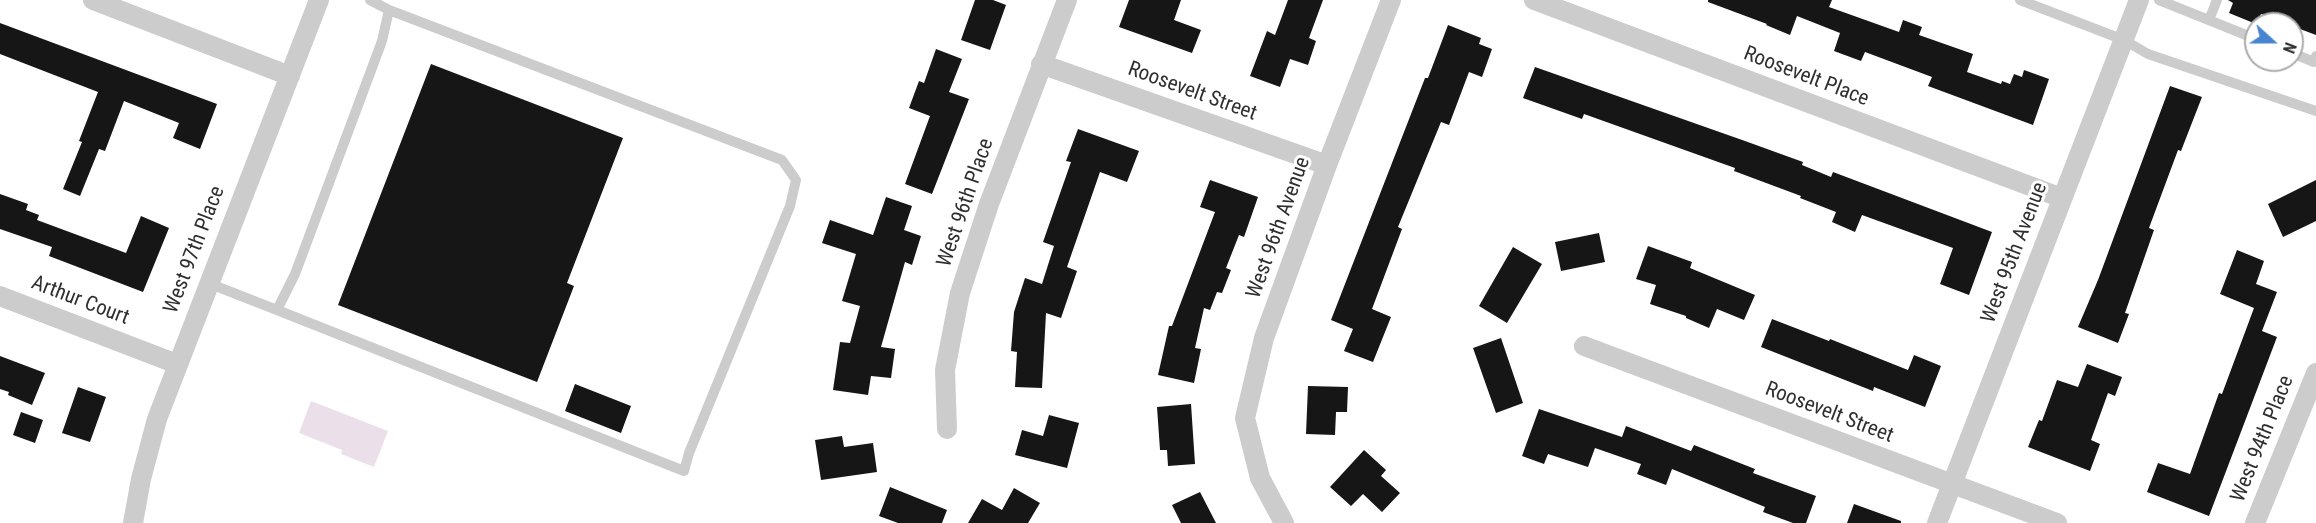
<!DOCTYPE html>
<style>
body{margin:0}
#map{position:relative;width:2316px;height:523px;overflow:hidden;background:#fff;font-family:"Roboto Condensed",sans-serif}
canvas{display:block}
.north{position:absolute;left:2244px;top:12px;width:60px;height:60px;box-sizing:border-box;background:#fff;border:2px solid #acacac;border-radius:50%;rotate:111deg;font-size:16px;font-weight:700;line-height:24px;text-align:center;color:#2f2f2f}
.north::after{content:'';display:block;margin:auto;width:21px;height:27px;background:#4784d1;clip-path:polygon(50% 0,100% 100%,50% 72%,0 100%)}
</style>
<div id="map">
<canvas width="2316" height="523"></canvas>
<div class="north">N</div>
</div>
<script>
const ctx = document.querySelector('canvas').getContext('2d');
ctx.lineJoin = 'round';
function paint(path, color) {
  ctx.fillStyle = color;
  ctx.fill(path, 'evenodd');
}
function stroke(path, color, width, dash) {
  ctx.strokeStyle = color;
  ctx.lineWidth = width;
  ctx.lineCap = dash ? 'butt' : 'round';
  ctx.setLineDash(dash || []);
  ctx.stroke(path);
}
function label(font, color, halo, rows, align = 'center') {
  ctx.font = font + ' "Roboto Condensed",sans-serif';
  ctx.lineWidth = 6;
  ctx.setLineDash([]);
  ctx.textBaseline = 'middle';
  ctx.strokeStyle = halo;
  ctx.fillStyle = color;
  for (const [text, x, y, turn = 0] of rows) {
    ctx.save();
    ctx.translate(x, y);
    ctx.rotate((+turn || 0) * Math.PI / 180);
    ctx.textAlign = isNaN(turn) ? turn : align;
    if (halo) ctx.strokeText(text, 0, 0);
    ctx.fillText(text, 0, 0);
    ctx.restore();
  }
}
paint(new Path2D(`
 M311 401 388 431 374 467 341 454 342 450 299 433Z`), '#ebdfea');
paint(new Path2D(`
 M975 0H993L1006 5 990 50 961 40Z
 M1129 0H1181L1174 20 1201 30 1192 53 1119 27Z
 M1288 0H1323L1309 38 1316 41 1308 65 1290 59 1280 87 1250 76 1267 31 1275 35Z
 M1708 0H1832L1829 7 1899 32 1903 20 1922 27 1919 35 1973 54 1967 72 2001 84 2002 81 2010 84 2014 74 2022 77 2024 70 2049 79 2033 125 1928 86 1932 77 1865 52 1861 61 1834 51 1840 33 1797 16 1790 35 1766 25 1767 24 1708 2Z
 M2228 0H2316V35L2292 26V24L2261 14 2256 24 2229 13 2233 3Z
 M0 23 217 104 200 149 173 138 179 123 124 101 105 151 99 149 80 196 63 189 82 142 79 141 98 92 0 54Z
 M1448 25 1481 38 1479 44 1492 49 1482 77 1469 72 1449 125 1441 122 1398 227 1402 229 1372 309 1391 317 1373 362 1344 351 1353 329 1331 320 1425 78H1428Z
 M936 49 962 59 949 92 969 99 932 194 905 184 930 116 909 108 919 81 924 83Z
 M431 64 623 138 567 283 574 286 537 382 338 305Z
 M1535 67 1745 141 1803 162 1802 165 1831 177 1833 172 1992 232 1969 295 1940 284 1953 248 1862 215 1855 232 1832 222 1836 212 1800 198 1801 196 1734 171 1735 168 1584 114 1582 119 1523 98Z
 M2170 86 2202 97 2181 151 2178 150 2149 228 2154 230 2125 313 2129 314 2118 343 2078 327 2098 280Z
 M1078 129 1139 151 1127 182 1100 172 1067 267 1077 271 1061 318 1046 313 1042 388 1015 387 1017 352 1011 351 1014 312 1025 278 1042 284 1054 246 1043 242 1071 162 1066 161Z
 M1210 180 1258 197 1244 237 1239 235 1226 268 1231 270 1222 293 1217 292 1210 310 1204 308 1195 348 1201 349 1194 383 1158 375 1169 326H1172L1215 212 1200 207Z
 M2316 180V221L2283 237 2268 204Z
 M0 194 28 204 26 210 39 215 37 220 126 253 141 216 169 228 143 292 49 256 52 247 0 229Z
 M886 197 912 206 904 230 921 236 912 265 905 262 881 347 895 349 891 378 871 376 868 395 833 390 840 342 850 343 860 306 842 301 856 254 822 243 830 220 873 235Z
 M1599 233 1605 262 1561 271 1555 242Z
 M1648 246 1692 262 1690 268 1755 295 1744 320 1717 309 1709 328 1686 318V316L1650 304 1656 285 1636 279Z
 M1513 247 1542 264 1507 323 1479 306Z
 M2237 250 2264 261 2256 284 2277 292 2262 331 2277 337 2209 516 2147 492 2158 463 2190 474 2219 393 2222 394 2254 308 2220 294Z
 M1772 319 1829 341 1830 339 1908 370 1914 355 1941 366 1925 407 1874 387 1873 391 1761 347Z
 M1501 338 1523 403 1496 413 1473 348Z
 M0 356 45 373 32 405 8 395 9 392 0 389Z
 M2087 364 2122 377 2115 396 2108 393 2091 440 2100 444 2090 471 2028 447 2039 420 2042 421 2057 380 2078 387Z
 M575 384 631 406 621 433 565 411Z
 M1308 386 1348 387 1347 412H1336L1335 435 1306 434Z
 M78 387 106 397 90 442 62 433Z
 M1191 404 1195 464 1168 466 1167 450H1160L1157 407Z
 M1539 409 1622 437 1626 426 1691 451 1694 445 1755 469 1753 473 1816 496 1806 523H1793L1763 512 1765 507 1672 469 1666 485 1637 474 1641 464 1595 448 1588 467 1548 454 1544 464 1522 456Z
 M21 412 43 420 35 443 13 435Z
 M1049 415 1079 423 1067 468 1015 455 1022 430 1043 436Z
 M842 436 844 447 873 443 877 472 821 480 815 440Z
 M1364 450 1386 470 1381 476 1400 493 1382 512 1363 494 1351 506 1330 487Z
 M890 487 947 510 942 523H898L879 516Z
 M1014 488 1040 503 1028 523H968L982 499 1002 510Z
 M1200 492 1216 523H1181L1172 505Z
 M1854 504 1901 521V523H1847Z`), '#161616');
stroke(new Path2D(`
 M2020 0 2124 40 2148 54 2316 111
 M2159 0 2256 39
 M2209 20 2217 0
 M2292 53 2314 62 2316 56
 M208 283 277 310 295 274 382 41 389 10 370 0
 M277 310 684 471 689 453 790 206 796 180 782 160 389 10`), '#ccc', 10);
stroke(new Path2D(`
 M93 0 290 76
 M1534 0 2062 198
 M1041 64 1327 165
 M0 296 177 364
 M1584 346 2057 523
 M947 429 945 370 960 293 989 204 1067 0
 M133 523 141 479 157 419 319 0
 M1284 523 1260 478 1245 418 1264 338 1327 165 1391 0
 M1937 523 2139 0
 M2255 523 2316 373`), '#ccc', 20);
label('21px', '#2f2f2f', '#fff', [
 ["Roosevelt Place",1806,77,21],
 ["Roosevelt Street",1192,92,20],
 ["West 96th Place",966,203,-71],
 ["West 96th Avenue",1279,228,-70],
 ["West 97th Place",195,250,-69],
 ["West 95th Avenue",2015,253,-69],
 ["Arthur Court",80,301,21],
 ["Roosevelt Street",1829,413,21],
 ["West 94th Place",2263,439,-68]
]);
</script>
